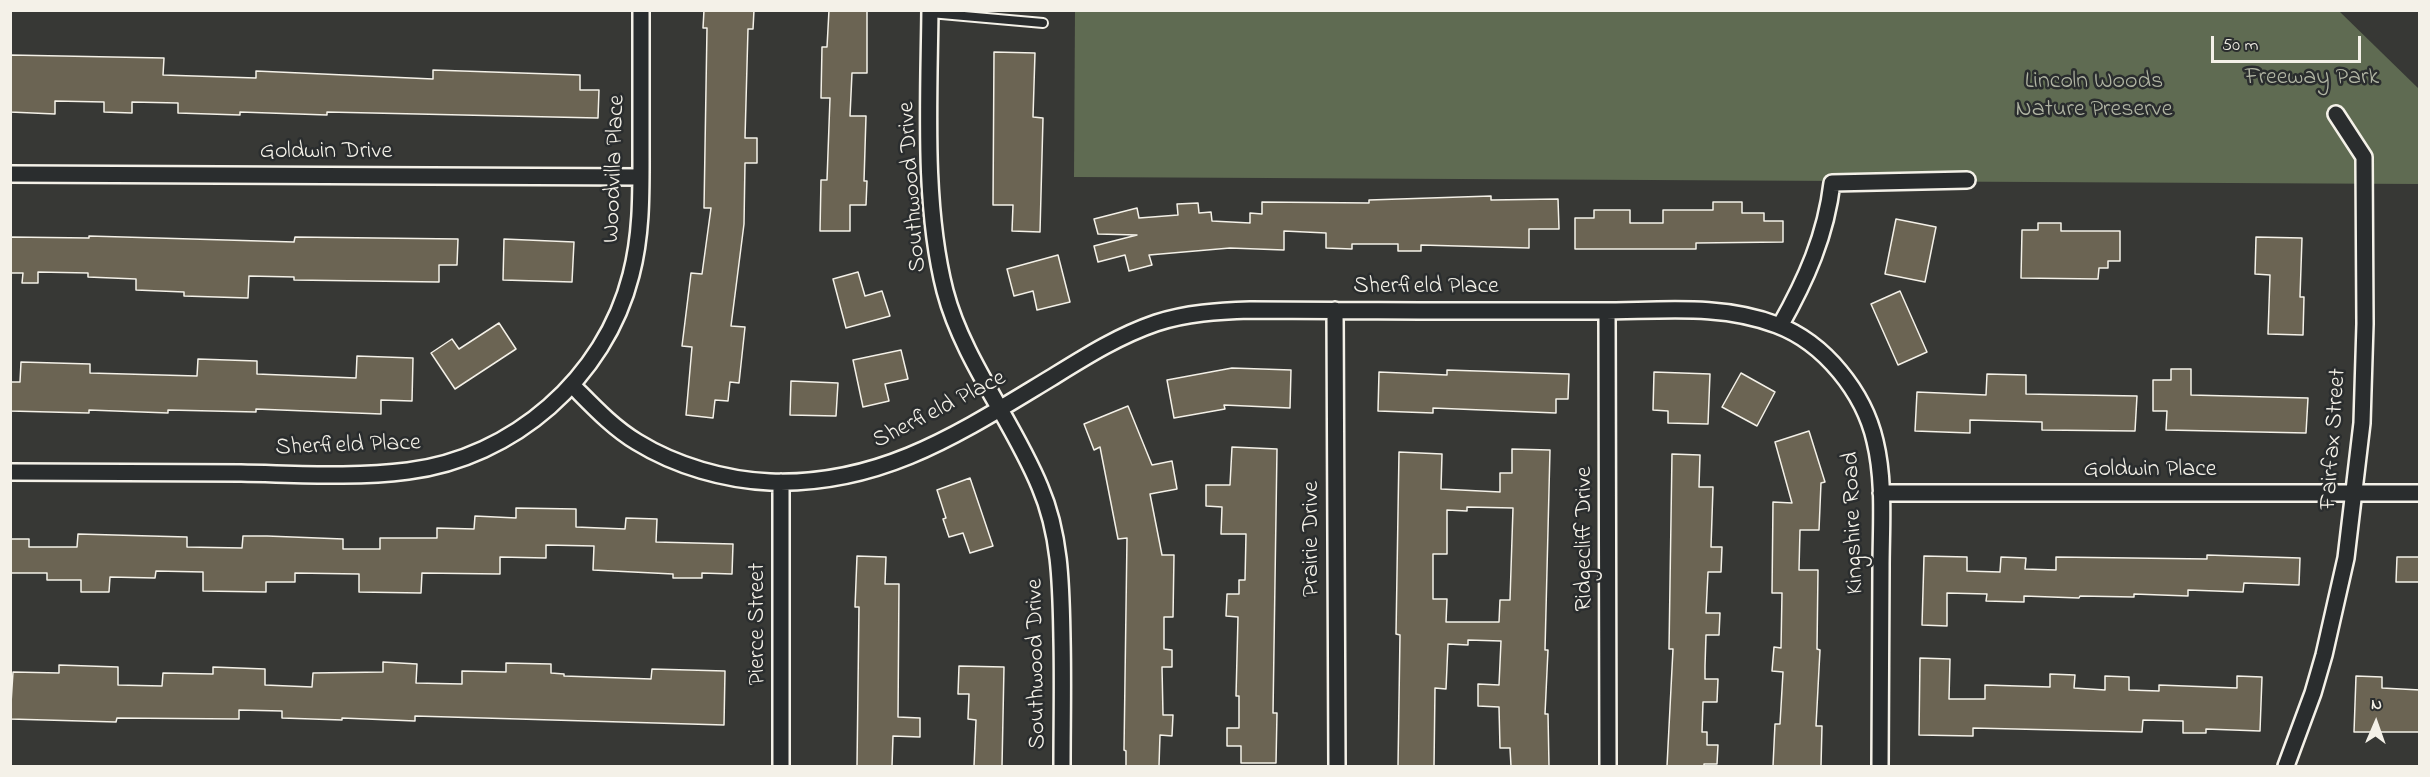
<!DOCTYPE html>
<style>
body{margin:0}
#map{position:relative;width:2430px;height:777px;overflow:hidden;background:#373835;font-family:"Indie Flower",sans-serif}
canvas{display:block}
.frame{position:absolute;inset:0;border:12px solid #f4f1e8;pointer-events:none}
.north{position:absolute;left:2346px;top:693px;width:60px;height:60px;-webkit-text-stroke:4px #2a2d2e;paint-order:stroke;rotate:2deg;font-size:16px;font-weight:700;line-height:24px;text-align:center;color:#f4f1e8}
.north::after{content:'';display:block;margin:auto;width:21px;height:27px;background:#f4f1e8;clip-path:polygon(50% 0,100% 100%,50% 72%,0 100%)}
.scale{position:absolute;left:2211px;top:36px;width:150px;height:27px;box-sizing:border-box;border:3px solid #f4f1e8;border-top:0;padding-left:8px;font-size:18px;line-height:21px;white-space:nowrap;color:#f4f1e8;-webkit-text-stroke:4px #2a2d2e;paint-order:stroke}
</style>
<div id="map">
<canvas width="2430" height="777"></canvas>
<div class="frame"></div>
<div class="north">N</div>
<div class="scale">50 m</div>
</div>
<script>
const ctx = document.querySelector('canvas').getContext('2d');
ctx.lineJoin = 'round';
function paint(path, color) {
  ctx.fillStyle = color;
  ctx.fill(path, 'evenodd');
}
function stroke(path, color, width, dash) {
  ctx.strokeStyle = color;
  ctx.lineWidth = width;
  ctx.lineCap = dash ? 'butt' : 'round';
  ctx.setLineDash(dash || []);
  ctx.stroke(path);
}
function label(font, color, halo, rows, align = 'center') {
  ctx.font = font + ' "Indie Flower",sans-serif';
  ctx.lineWidth = 5;
  ctx.setLineDash([]);
  ctx.textBaseline = 'middle';
  ctx.strokeStyle = halo;
  ctx.fillStyle = color;
  for (const [text, x, y, turn = 0] of rows) {
    ctx.save();
    ctx.translate(x, y);
    ctx.rotate((+turn || 0) * Math.PI / 180);
    ctx.textAlign = isNaN(turn) ? turn : align;
    if (halo) ctx.strokeText(text, 0, 0);
    ctx.fillText(text, 0, 0);
    ctx.restore();
  }
}
paint(new Path2D(`
 M1075 11H2339L2419 89V184L1074 177Z`), '#5f6b52');
const building = new Path2D(`
 M704 10H754L753 29H748L745 138H757V163H745L744 224 731 326 745 327 739 383 730 382 728 401 715 400 713 418 686 415 692 347 682 346 691 273 702 274 711 208H704L707 28H703Z
 M829 10H867V73H852L850 116H866L864 181H867L866 205H850V231H820L821 180H827L830 98H821L822 47H827Z
 M994 52 1035 53 1033 117 1043 118 1040 232 1012 231 1013 205H993Z
 M10 55 164 58 163 75 256 78V71L433 79V70L580 75V90H599L598 118 327 112V115L240 112V115L178 113V103L132 102V113L104 112V102L55 101V114L10 112Z
 M1491 196V200L1558 199 1559 229H1529V248L1421 245V251H1398V244H1352V249L1326 248V233L1284 231V250L1230 248 1149 255 1152 265 1129 271 1125 255 1098 262 1094 246 1137 235 1098 234 1094 219 1137 208 1139 218 1178 215 1177 204 1198 203 1199 213 1211 212 1212 221 1250 223V213L1262 214V202L1369 203V200Z
 M1713 202H1742V213H1764V221H1783V242L1696 243V249H1575V218H1594V210H1630V223H1663V210H1713Z
 M1896 219 1936 227 1925 282 1885 274Z
 M2038 223H2061V231H2120V261H2108V268H2099L2098 279 2021 278 2022 230H2038Z
 M89 236 294 242 295 237 458 239 457 265H439V282L294 280V277L249 276 248 298 184 296V292L136 290V279L88 277V273L38 272V283H22L23 273H10V237L89 238Z
 M2256 237 2302 238 2300 297H2304L2303 335 2268 334 2270 275 2255 274Z
 M504 239 574 242 572 282 503 280Z
 M1058 255 1070 302 1037 310 1033 291 1014 296 1007 269Z
 M858 272 865 296 882 291 890 316 846 328 833 279Z
 M1900 291 1927 352 1898 365 1871 304Z
 M499 323 516 349 455 389 431 353 452 339 459 349Z
 M901 350 908 379 885 384 889 401 863 407 853 360Z
 M357 356 413 358 412 401 381 400V414L256 409V412L168 410V413L89 410V413L10 411V382H20L21 362 90 364V373L197 376 198 359 257 361V374L356 378Z
 M1232 368 1291 370 1290 408 1224 405 1225 409 1174 418 1167 380Z
 M2171 369H2191V395L2308 398 2306 433 2166 430 2167 411H2153V380H2171Z
 M1447 370 1569 374 1568 399H1556V413L1433 408V413L1378 411 1379 372 1447 375Z
 M1654 372 1710 374 1708 424 1668 423V411L1653 410Z
 M1741 373 1775 392 1757 426 1722 407Z
 M1987 374 2026 375V394L2137 396 2135 431 2042 430V422L1970 420V433L1915 431 1917 392 1986 395Z
 M791 381 838 383 836 416 790 415Z
 M1128 406 1152 465 1172 461 1177 489 1150 494 1162 555H1174L1173 617H1164V649L1172 650V667H1162L1163 715H1173L1172 736 1160 735 1159 766H1126V751L1124 750 1127 538 1118 539 1100 447 1094 450 1084 424Z
 M1809 431 1825 482 1821 483 1819 530H1800L1799 570H1818L1817 649 1820 650 1816 726H1822L1821 766H1773L1775 724H1780L1783 672 1772 671 1774 647 1781 648 1782 593H1772L1773 502 1792 503 1775 442Z
 M1232 447 1277 449 1273 713H1277L1276 763H1241V746H1227V728H1239V696H1236L1238 617 1226 616 1227 594H1239V580H1245L1246 534H1221L1222 507 1206 506V485H1230Z
 M1512 449 1550 450 1545 650H1548L1545 714H1548L1549 766H1511L1510 748H1500L1499 707 1478 706V684L1499 685 1501 641 1468 640V645L1448 644 1446 689 1435 688 1434 766H1398L1400 635 1396 634 1399 452 1442 454 1441 489 1500 492V473H1512ZM1467 507 1513 508 1510 600H1500L1499 622H1446L1447 599H1433V554H1447V510L1467 511Z
 M1672 454 1700 455 1699 487H1713L1711 547H1722L1721 572H1708L1706 613H1720L1719 635H1706L1705 666V679H1718L1717 702H1703L1702 732H1707V745H1718L1717 764H1704V766H1667L1673 649H1669Z
 M970 478 993 546 970 553 963 533 949 537 943 519 946 518 937 490Z
 M516 508 576 509V527L625 529 626 518 657 519 656 542 733 544 732 574 702 573V578H673V574L593 570 594 546 546 545V558L500 557V574L422 573 421 593 359 592V574L295 573V582H266V592L203 591V572L156 571 155 578 110 577 109 592H81V580H47V573H10V539H29V547H77L78 534 187 537V547L242 548 243 536H267L343 539V549H380V538H437V528L474 529 475 516 516 518Z
 M2207 555 2300 558 2299 585 2244 583 2243 592 2188 590V596L2134 594V597L2080 596 2079 598 2024 596V602L1986 601 1987 594 1947 593V626L1922 625 1924 556 1967 557V571L2000 572 2001 557 2026 558 2025 569 2056 570V557L2207 559Z
 M857 556 886 557 885 584H899L898 717 920 718V737L893 736 892 766H857L859 607H855Z
 M2397 557H2420V582H2396Z
 M1920 658 1950 659 1949 699H1985V685L2050 687V674L2075 675 2074 688 2105 690V676L2129 677V690L2159 691V685L2237 688V676L2262 677 2260 731 2206 729V733H2183V721L2143 720 2142 732 1973 728V736L1919 735Z
 M383 662 417 664 416 683 462 684V671L506 672V663L551 664V673L564 674V676L651 679 652 669 725 671 724 725 415 716V721L342 718V720L282 718V711L239 710V719L117 718 116 722 10 719 13 672 59 673V665L118 667V685L162 686 163 673 213 674V667L265 669V685L312 687 313 673 383 672Z
 M959 666 1004 667 1002 766H974L976 720 968 719 969 694H958Z
 M2356 676 2382 677V688L2420 690V732H2354Z`);
paint(building, '#6b6453');
stroke(building, '#f4f1e8', 1.5);
const service = new Path2D(`
 M930 13 1043 23`);
const minor = new Path2D(`
 M930 10C929 100 923 205 945 291 963 360 1013 421 1040 487 1061 536 1061 588 1062 639 1063 682 1062 724 1062 766
 M10 174 641 177
 M1335 310 1337 766
 M1607 311 1608 766
 M1780 326C1806 280 1826 235 1832 183L1967 180
 M572 385C592 405 612 427 637 442 676 466 725 480 770 482 881 486 960 433 1051 378 1085 357 1118 336 1156 323 1186 313 1219 311 1250 310 1364 311 1477 311 1591 311 1653 312 1718 302 1777 325 1825 343 1864 393 1875 441 1885 482 1881 527 1881 568 1881 634 1880 700 1880 766
 M10 472C87 472 164 473 241 473 296 474 354 478 408 471 513 458 605 378 631 275 642 233 641 191 641 148 641 102 641 56 641 10
 M1881 493H2420
 M781 766V482
 M2286 766 2313 693 2324 655 2346 558 2362 423 2365 324 2364 157 2336 114`);
stroke(service, '#f4f1e8', 12);
stroke(minor, '#f4f1e8', 20);
stroke(service, '#2a2d2e', 8);
stroke(minor, '#2a2d2e', 15);
label('24px', '#b1b5a4', '#2a2d2e', [
 ["Freeway Park",2312,79],
 ["Lincoln Woods",2094,83],
 ["Nature Preserve",2094,111]
]);
label('24px', '#f4f1e8', '#2a2d2e', [
 ["Goldwin Drive",326,153],
 ["Woodvilla Place",616,169,-88],
 ["Southwood Drive",914,187,-94],
 ["Sherfield Place",1426,288],
 ["Sherfield Place",940,411,-27],
 ["Fairfax Street",2335,439,-86],
 ["Sherfield Place",348,447,-2],
 ["Goldwin Place",2150,471],
 ["Kingshire Road",1855,523,-92],
 ["Prairie Drive",1313,539,-90],
 ["Ridgecliff Drive",1586,539,-90],
 ["Pierce Street",759,624,-90],
 ["Southwood Drive",1038,664,-91]
]);
</script>
